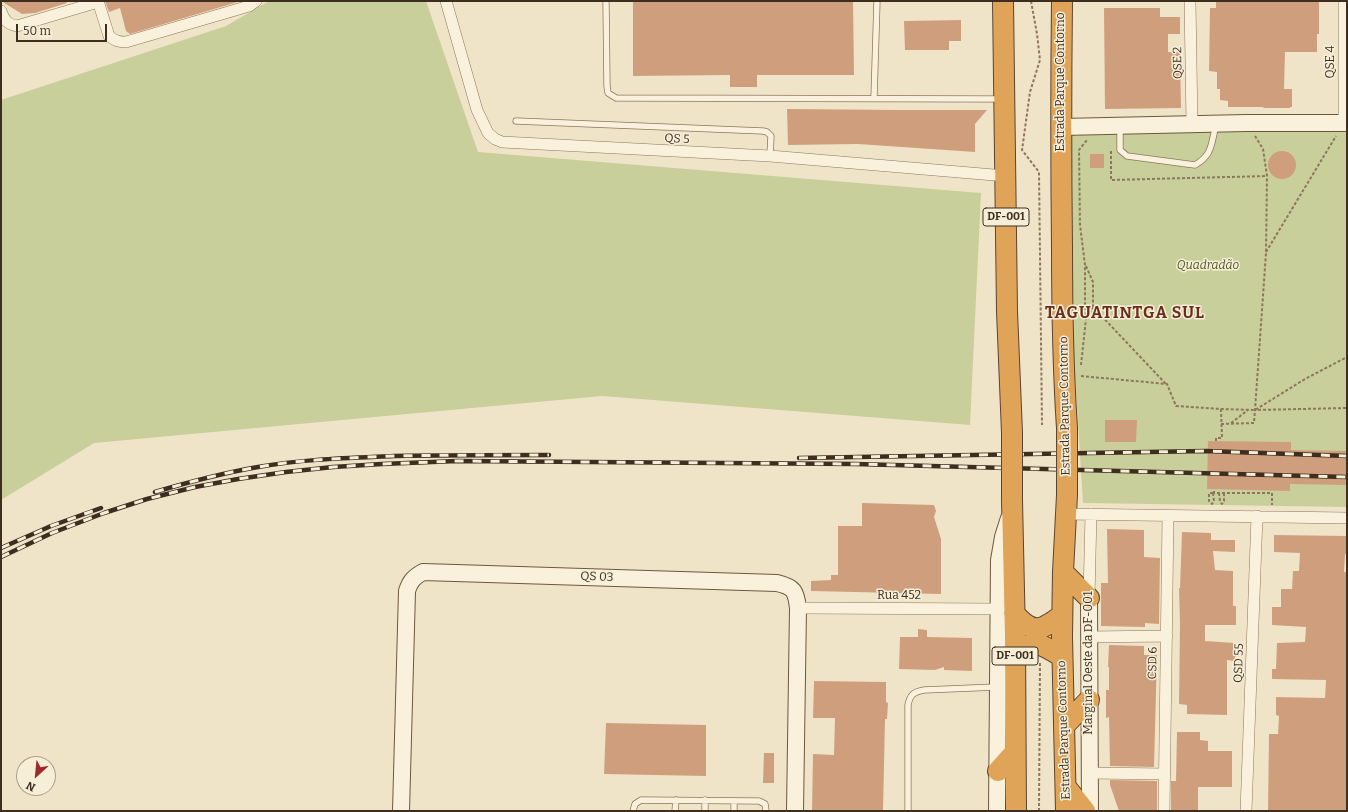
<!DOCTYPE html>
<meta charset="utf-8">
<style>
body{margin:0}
#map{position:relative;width:1348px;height:812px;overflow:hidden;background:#f0e4c8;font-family:Bitter,serif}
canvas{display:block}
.frame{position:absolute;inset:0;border:2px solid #3d2e20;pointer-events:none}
.north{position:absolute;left:16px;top:756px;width:40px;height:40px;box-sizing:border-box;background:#f7eed8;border:1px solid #ada18e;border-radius:50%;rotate:207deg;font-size:11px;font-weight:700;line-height:16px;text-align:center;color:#3d2e20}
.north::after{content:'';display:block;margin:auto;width:14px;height:18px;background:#9e2a2b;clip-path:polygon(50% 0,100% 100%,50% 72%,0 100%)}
.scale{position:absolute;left:16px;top:24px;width:91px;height:18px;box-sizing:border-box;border:2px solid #3d2e20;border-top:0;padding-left:5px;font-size:12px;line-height:14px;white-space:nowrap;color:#3d2e20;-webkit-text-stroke:3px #f7eed8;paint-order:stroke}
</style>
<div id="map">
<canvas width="1348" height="812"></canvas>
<div class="frame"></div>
<div class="north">N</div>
<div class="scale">50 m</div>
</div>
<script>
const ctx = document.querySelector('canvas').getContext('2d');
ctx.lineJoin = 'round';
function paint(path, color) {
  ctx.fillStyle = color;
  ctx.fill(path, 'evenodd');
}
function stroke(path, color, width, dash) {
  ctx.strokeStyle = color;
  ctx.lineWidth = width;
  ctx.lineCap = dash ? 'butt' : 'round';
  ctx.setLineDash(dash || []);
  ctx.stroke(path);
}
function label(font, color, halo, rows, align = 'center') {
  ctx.font = font + ' Bitter,serif';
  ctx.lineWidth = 3;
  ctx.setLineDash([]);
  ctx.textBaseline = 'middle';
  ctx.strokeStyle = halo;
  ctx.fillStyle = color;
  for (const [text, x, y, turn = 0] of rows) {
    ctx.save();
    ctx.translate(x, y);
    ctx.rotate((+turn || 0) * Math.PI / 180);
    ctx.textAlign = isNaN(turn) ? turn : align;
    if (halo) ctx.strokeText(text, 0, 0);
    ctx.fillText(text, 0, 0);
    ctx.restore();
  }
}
paint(new Path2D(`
 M269 1H426L478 152 981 193 970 425 602 396 94 443 1 500V100L226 26Z
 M1347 126V507L1083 503 1061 151V127Z`), '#c9cf9b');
paint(new Path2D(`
 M1 1H66L67 3 35 13 22 14Z
 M105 1H241L130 34 126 31 120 8 109 12Z
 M633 1H853L854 75H757V87H730V75L633 76Z
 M1216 1H1319V34H1317V52H1285L1284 89H1292V107H1290V108H1265L1262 107H1228V101L1220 100V89H1217V72L1209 71 1210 8H1216Z
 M1104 8H1160V17H1180V34H1168V52H1180L1181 108 1105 109Z
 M961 20V41H949V50H905L904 21Z
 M787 109 900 110H987L975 124V152L858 144 788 145Z
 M1268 165a14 14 0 1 1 28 0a14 14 0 1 1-28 0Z
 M1090 154H1104V168H1090Z
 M1105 420H1137L1136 442H1105Z
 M1208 441 1291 442V450L1347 451V485L1290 484V491L1207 489Z
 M862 503 934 505 936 511 934 517 941 539V594L811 591V581L831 580V575H838V526H862Z
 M1107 529 1144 530V557L1160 558 1159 624 1145 623V627L1101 626V583H1108Z
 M1182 532 1211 533V540H1235V552L1213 551 1215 570 1233 571V606H1236V625H1205V641L1235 643V661L1227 660V715L1187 714V705L1179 704 1180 624 1179 588H1180Z
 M1274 535 1347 536V554H1345L1344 572H1347V811H1268L1269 734H1278L1279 716 1276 715V697L1325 698 1326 680 1272 679V669H1276L1277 643 1305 642 1306 627 1272 625V607H1281V589H1292L1293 571H1299L1300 553 1274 552Z
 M918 629 927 630V637L972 638V671L944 670V667L935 670 899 669 900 637H918Z
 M1109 645 1144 646V655H1157L1154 767 1110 766 1109 717 1106 718V690H1109V667H1108Z
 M814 681 886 682V702L888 703 887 719H885L883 811H812L813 754 834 755 835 718H813Z
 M606 723 706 725V776L604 774Z
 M1177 732H1200V740L1208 741V751H1232V787H1198V811H1171V781H1176Z
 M764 753H774V783H763Z
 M1110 780 1157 781V811H1119L1110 785Z`), '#cf9f7d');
const lane = new Path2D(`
 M606 1 607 86 608 93 616 98 1000 99
 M874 98 877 1
 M516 121 763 131 767 132 771 136 770 156
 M1120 127V150L1127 156 1195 165C1213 155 1211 143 1216 125
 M633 811 635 804 641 800 759 801 765 804 766 811
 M675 811 676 800
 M705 811V800
 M734 811V801
 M908 811V705C910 695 913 692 924 690L996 687`);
const street = new Path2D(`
 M98 1 109 36C115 41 119 42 126 42L249 6 256 1
 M446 1 477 110 488 133 495 139 502 142 770 156 1006 176
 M1190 1 1192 124
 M1344 1V123
 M1 11C4 20 7 24 17 26L98 2
 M1066 514 1347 518
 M1089 597 1091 514
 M798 608 999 609
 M1089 637 1167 636
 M1090 773 1165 774
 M1164 811 1168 516
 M1246 811 1257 516`);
const secondary = new Path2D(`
 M1061 127 1246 123H1347
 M1089 598 1090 811
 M401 811 407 591C410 581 414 577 423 572L777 583C794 587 796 591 798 608L795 811
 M997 811 999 560 1003 537 1009 518`);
const highway = new Path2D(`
 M1003 1 1007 311 1012 433
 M1062 1C1061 83 1061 165 1062 246 1062 307 1063 368 1067 428
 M1012 500 1015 636 1016 811
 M1063 572 1089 598
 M1014 613C1033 635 1041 631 1062 615
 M1015 654C1033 637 1044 645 1062 657
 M1065 725 1089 700
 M998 771 1015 752
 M1066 787 1085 811
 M1066 811 1062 636 1063 572 1067 495`);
stroke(lane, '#8d765c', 7);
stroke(street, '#8d765c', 12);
stroke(secondary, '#6f573f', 18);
stroke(highway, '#5b4430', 22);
stroke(new Path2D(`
 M1031 1 1037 34 1040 60 1030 92 1022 150 1039 172 1042 425
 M1255 136 1263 149 1267 176 1266 253 1255 410 1347 408
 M1111 151V180L1267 176
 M1266 252 1336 136
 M1086 266 1093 282V307L1166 384
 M1087 318 1093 307
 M1081 365 1086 319 1085 306V265L1080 225 1079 150 1087 140
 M1081 376 1167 384 1176 406 1221 409 1255 410 1305 379 1347 357
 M1231 423 1248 410
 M1221 424 1254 423 1255 410
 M1216 441V438H1222L1221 409
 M1214 491V493H1272V505
 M1213 493 1214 501 1212 504 1209 501V493H1214
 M1219 493 1220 501 1222 504 1224 501V493
 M1039 811 1040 662`), '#8d765c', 2, [3, 2]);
stroke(lane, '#faf1dc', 5.5);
stroke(street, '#faf1dc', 11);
stroke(secondary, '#faf1dc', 16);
stroke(highway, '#e0a458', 20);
const rail = new Path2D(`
 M799 458 1206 451 1347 456
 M155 492C189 482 223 473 258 467 303 459 349 458 394 456 446 455 497 455 549 455
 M1 548 51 526 101 508
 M1 557 52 533 104 513 147 499 195 487 238 479 286 472 333 467 382 464 457 461 855 464 1347 477`);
stroke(rail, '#3d2e20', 4.5);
stroke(rail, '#f7eed8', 3, [9]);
const highwayBridge = new Path2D(`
 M1012 433V500
 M1067 495V428`);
stroke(highwayBridge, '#5b4430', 22, []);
stroke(highwayBridge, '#e0a458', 20);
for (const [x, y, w] of [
 [1006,217,46],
 [1015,656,46]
]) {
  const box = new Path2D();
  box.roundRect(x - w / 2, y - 9, w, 18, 3);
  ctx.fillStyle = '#f7eed8';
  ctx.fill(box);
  stroke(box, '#3d2e20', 1);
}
label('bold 11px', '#3d2e20', null, [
 ["DF-001",1006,217],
 ["DF-001",1015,656]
]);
label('12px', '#3d2e20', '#f7eed8', [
 ["QSE 4",1331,62,-90],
 ["QSE 2",1178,63,-91],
 ["Estrada Parque Contorno",1061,82,-90],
 ["QS 5",677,139,3],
 ["Estrada Parque Contorno",1065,406,-91],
 ["QS 03",597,577,2],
 ["Rua 452",899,596],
 ["Marginal Oeste da DF-001",1089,663,-90],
 ["CSD 6",1153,663,-89],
 ["QSD 55",1239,663,-88],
 ["Estrada Parque Contorno",1064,730,-92]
]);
label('italic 12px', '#4d5a26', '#f7eed8', [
 ["Quadradão",1208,266]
]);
ctx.letterSpacing = '1px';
label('bold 16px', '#6b2e1e', '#f7eed8', [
 ["TAGUATINTGA SUL",1125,314]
]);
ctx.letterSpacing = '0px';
</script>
